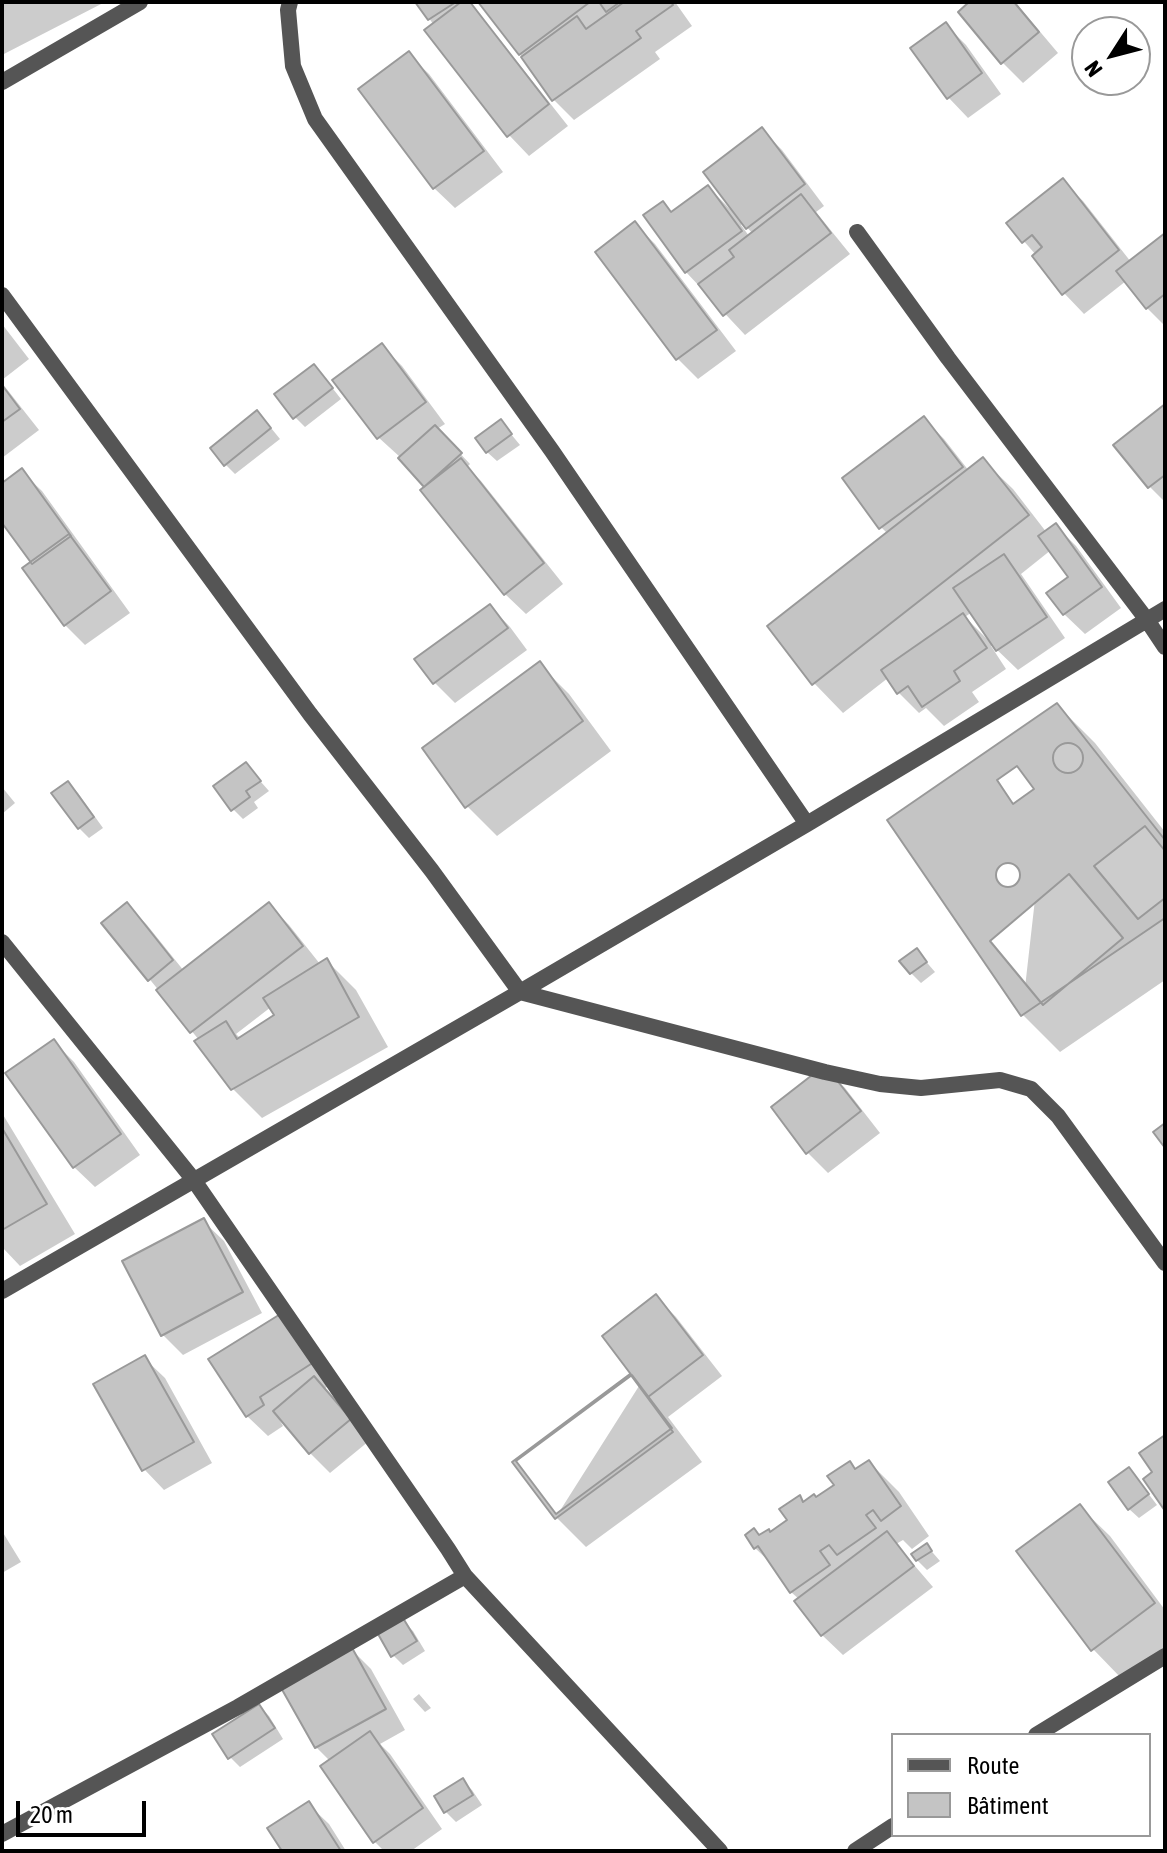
<!DOCTYPE html>
<meta charset="utf-8">
<style>
body{margin:0}
#map{position:relative;width:1167px;height:1853px;overflow:hidden;background:#fff;font-family:"Asap Condensed",sans-serif}
canvas{display:block}
.frame{position:absolute;inset:0;border:4px solid #000;pointer-events:none}
.legend{position:absolute;left:891px;top:1733px;width:260px;height:104px;box-sizing:border-box;background:#fff;border:2px solid #999;margin:0;padding:10px 14px;list-style:none;font-size:24px;color:#000}
.legend li{display:flex;align-items:center;gap:16px;height:40px}
.legend b{width:40px;border:2px solid #999}
.north{position:absolute;left:1071px;top:16px;width:80px;height:80px;box-sizing:border-box;background:#fff;border:2px solid #999;border-radius:50%;rotate:234deg;font-size:22px;font-weight:700;line-height:32px;text-align:center;color:#000}
.north::after{content:'';display:block;margin:auto;width:28px;height:36px;background:#000;clip-path:polygon(50% 0,100% 100%,50% 72%,0 100%)}
.scale{position:absolute;left:16px;top:1801px;width:130px;height:36px;box-sizing:border-box;border:4px solid #000;border-top:0;padding-left:10px;font-size:24px;line-height:28px;white-space:nowrap;color:#000;-webkit-text-stroke:6px #fff;paint-order:stroke}
</style>
<div id="map">
<canvas width="1167" height="1853"></canvas>
<div class="frame"></div>
<ul class="legend">
<li><b style="height:10px;background:#555"></b>Route</li>
<li><b style="height:22px;background:#c4c4c4"></b>Bâtiment</li>
</ul>
<div class="north">N</div>
<div class="scale">20 m</div>
</div>
<script>
const ctx = document.querySelector('canvas').getContext('2d');
ctx.lineJoin = 'round';
function paint(path, color) {
  ctx.fillStyle = color;
  ctx.fill(path, 'evenodd');
}
function stroke(path, color, width, dash) {
  ctx.strokeStyle = color;
  ctx.lineWidth = width;
  ctx.lineCap = dash ? 'butt' : 'round';
  ctx.setLineDash(dash || []);
  ctx.stroke(path);
}
paint(new Path2D(`
 M2 2H105L2 55Z
 M418 2H470L568 126 529 156 509 135Z
 M481 2H675L692 26 655 52 660 59 574 120 553 99Z
 M972 2H1015L1058 53 1023 83 1002 62Z
 M946 25 966 45 1001 94 968 118 948 97Z
 M408 54 429 74 503 172 455 208 434 188Z
 M762 130 782 150 824 206 816 212 850 254 745 335 686 272 672 213 708 187 730 209 732 208ZM743 223 753 234 749 236 741 225Z
 M1062 181 1083 201 1131 262 1165 236V326L1147 308 1126 281 1084 314 1064 293 1036 255 1008 223Z
 M635 224 655 244 736 351 698 379 678 359 597 253Z
 M2 324 29 359 2 380Z
 M382 346 402 366 445 424 437 429 470 464 467 467 481 481 563 584 526 614 505 594 427 487 400 457 378 437Z
 M323 376 341 399 305 427 295 417Z
 M2 383 39 430 2 458Z
 M1165 406V502L1150 487 1116 445Z
 M924 419 944 439 969 471 983 460 1013 489 1047 533 1056 526 1076 546 1121 608 1085 634 1064 614 1071 578 1051 550 1021 574 1065 638 1018 670 992 645 991 646 1006 669 972 692 979 702 944 726 926 708 919 713 899 693 888 678 843 713 814 683 888 534 881 527ZM972 612 991 640 989 641 965 617Z
 M501 422 520 445 497 461 487 452Z
 M267 423 280 439 235 474 225 464Z
 M21 471 42 491 130 613 85 645 65 625 33 563 2 520V485Z
 M490 606 510 627 527 650 455 703 434 682Z
 M539 664 569 694 611 751 497 836 467 806Z
 M1057 705 1095 743 1165 832V980L1060 1052 1022 1014Z
 M246 765 269 791 254 802 258 808 243 819 233 809Z
 M68 783 78 793 103 828 89 838 79 828Z
 M2 787 15 803 2 814Z
 M127 904 147 925 184 971 269 905 289 925 320 964 326 960 356 990 388 1047 262 1118 232 1088 199 1040 104 923ZM271 1007 277 1016 241 1039 236 1034Z
 M917 951 935 972 921 983 911 973Z
 M54 1042 74 1062 140 1155 95 1187 74 1167 8 1074Z
 M825 1068 845 1088 880 1133 828 1173 808 1153 773 1107Z
 M2 1113 75 1234 20 1266 2 1247Z
 M203 1221 224 1241 262 1313 183 1355 163 1335Z
 M656 1297 676 1317 722 1376 668 1417 702 1462 586 1547 556 1517 639 1386Z
 M282 1315 333 1383 324 1389 369 1441 330 1473 310 1453 281 1417 279 1419 283 1426 268 1436 247 1416Z
 M144 1358 165 1378 212 1463 164 1490 144 1469Z
 M869 1462 899 1492 929 1536 912 1549 903 1540 896 1544 933 1587 843 1655 822 1635 797 1602 800 1600 791 1592 775 1567 755 1548 760 1537 770 1534 790 1521 799 1498 804 1503 816 1500 837 1486 849 1463 857 1471Z
 M1138 1480 1157 1505 1139 1518 1129 1509Z
 M1080 1507 1110 1536 1165 1610V1647L1122 1679 1093 1649Z
 M2 1531 21 1562 2 1573Z
 M927 1546 940 1561 927 1570 917 1560Z
 M403 1621 413 1631 425 1651 403 1665 393 1655Z
 M350 1648 371 1669 405 1730 380 1744 390 1754 442 1829 411 1851H384L375 1842 330 1761 316 1747Z
 M419 1694 431 1708 425 1712 413 1699Z
 M259 1706 269 1716 283 1739 240 1767 230 1757Z
 M462 1781 472 1790 482 1805 456 1822 446 1812 436 1797Z
 M308 1804 329 1824 346 1851H284Z`), '#0003');
const building = new Path2D(`
 M415 2H456L428 20Z
 M461 2H470L549 104 507 137 424 30Z
 M478 2H590L519 55Z
 M599 2H620L606 12Z
 M624 2H671L673 5 636 31 641 38 552 101 521 57 577 16 586 29Z
 M969 2H1014L1039 32 1001 64 958 12Z
 M946 22 982 73 947 99 910 48Z
 M409 51 484 151 433 189 358 89Z
 M762 127 805 184 746 229 703 172Z
 M1063 178 1119 250 1062 295 1032 256 1042 247 1032 235 1022 243 1006 223Z
 M708 185 742 231 685 273 643 215 663 201 671 212Z
 M801 194 831 233 723 316 698 284 734 257 729 250Z
 M635 221 717 330 676 360 595 252Z
 M1165 233V294L1146 309 1116 271Z
 M382 343 426 402 377 439 332 380Z
 M314 364 333 388 293 419 274 394Z
 M2 385 20 409 2 422Z
 M1165 404V475L1148 488 1113 445Z
 M257 410 271 428 224 466 210 448Z
 M924 416 963 467 879 529 842 478Z
 M501 419 512 434 486 453 475 438Z
 M435 425 462 453 424 487 398 458Z
 M983 457 1029 515 812 685 767 626Z
 M461 458 544 563 504 595 420 490Z
 M22 468 71 536 32 564 2 523V483Z
 M1056 523 1102 587 1063 615 1046 593 1068 577 1038 536Z
 M69 534 111 591 64 626 22 568Z
 M1004 554 1047 617 996 651 953 588Z
 M490 604 508 628 433 684 414 659Z
 M963 613 987 648 954 671 960 681 922 707 908 686 897 694 881 670Z
 M540 661 583 721 465 808 422 748Z
 M1057 703 1165 840V918L1021 1016 887 820Z
 M1053 758a15 15 0 1 1 30 0a15 15 0 1 1-30 0Z
 M246 762 261 781 246 791 250 797 231 811 213 786Z
 M1017 766 1034 789 1013 804 997 780Z
 M68 781 94 817 78 829 51 793Z
 M1145 826 1165 851V898L1138 919 1094 866Z
 M996 875a12 12 0 1 1 24 0a12 12 0 1 1-24 0Z
 M1069 874 1123 938 1043 1005 990 941Z
 M127 902 173 960 148 981 101 923Z
 M269 902 303 946 190 1033 156 990Z
 M917 948 927 962 910 974 899 961Z
 M327 958 359 1017 231 1090 194 1041 226 1021 237 1039 274 1015 263 998Z
 M54 1039 121 1134 73 1168 5 1073Z
 M825 1065 861 1111 806 1154 771 1107Z
 M1165 1123V1148L1153 1132Z
 M2 1128 47 1204 2 1230Z
 M204 1218 243 1292 161 1336 122 1261Z
 M656 1294 703 1355 648 1397 602 1336Z
 M282 1313 314 1362 260 1397 264 1405 246 1417 208 1359Z
 M145 1355 194 1442 142 1471 93 1384Z
 M630 1374 673 1432 555 1519 512 1462Z
 M632 1375 672 1428 556 1514 516 1461Z
 M314 1376 351 1419 309 1454 273 1411Z
 M1165 1435V1511L1143 1479 1152 1472 1139 1453Z
 M869 1460 901 1506 881 1521 873 1510 866 1515 876 1528 837 1555 829 1545 820 1551 830 1565 790 1593 758 1546 754 1549 745 1535 754 1528 759 1535 769 1529 770 1532 787 1520 779 1509 800 1495 803 1502 814 1494 816 1497 834 1485 827 1476 850 1461 855 1469Z
 M1129 1467 1149 1494 1128 1510 1108 1482Z
 M1080 1504 1155 1603 1091 1651 1016 1551Z
 M887 1531 914 1566 821 1636 794 1601Z
 M927 1543 932 1551 916 1561 911 1554Z
 M403 1618 417 1641 391 1657 378 1634Z
 M351 1646 386 1709 315 1748 280 1686Z
 M259 1704 275 1728 228 1759 212 1734Z
 M370 1731 423 1808 373 1843 320 1766Z
 M463 1778 473 1795 444 1813 434 1796Z
 M309 1801 341 1851H282L267 1828Z`);
paint(building, '#c4c4c4');
stroke(building, '#999', 2);
stroke(new Path2D(`
 M290 2 288 10 293 66 315 119 552 451 807 824
 M2 82 140 2
 M857 232 948 358 1147 620 1165 647
 M2 295 310 714 432 871 520 992 825 1072 880 1084 921 1088 1000 1080 1031 1089 1058 1116 1165 1263
 M2 942 193 1179 448 1549 465 1576 720 1851
 M2 1291 520 992 807 824 1165 609
 M1036 1735 1165 1656
 M2 1834 238 1707 465 1576
 M855 1851 893 1826`), '#555', 16);
</script>
